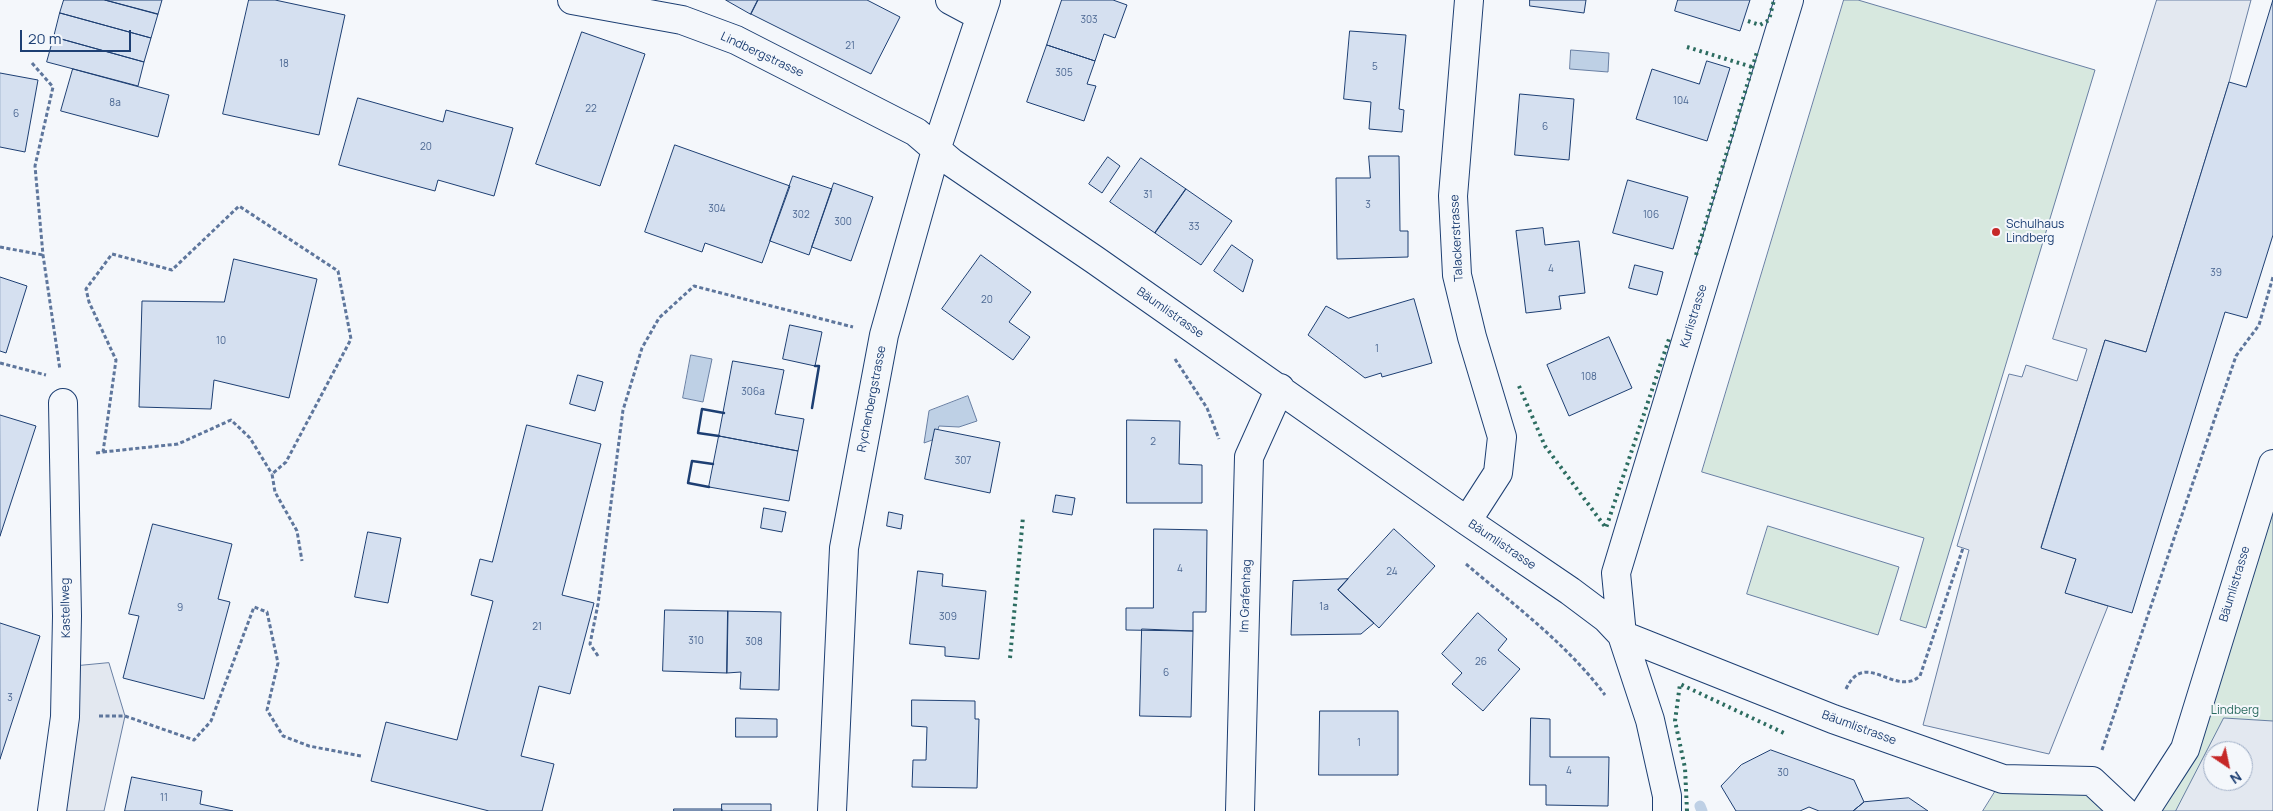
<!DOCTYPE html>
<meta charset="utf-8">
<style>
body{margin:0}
#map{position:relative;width:2273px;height:811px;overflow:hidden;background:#f4f7fb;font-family:Manrope,sans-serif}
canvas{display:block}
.north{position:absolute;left:2203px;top:741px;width:50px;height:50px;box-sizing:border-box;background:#f4f7fb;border:1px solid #9eadc5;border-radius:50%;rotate:146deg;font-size:14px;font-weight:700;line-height:20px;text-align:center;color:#1d3f73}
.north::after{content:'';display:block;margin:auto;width:18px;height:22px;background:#c62828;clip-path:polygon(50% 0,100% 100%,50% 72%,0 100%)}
.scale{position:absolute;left:20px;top:30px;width:111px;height:22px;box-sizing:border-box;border:2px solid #1d3f73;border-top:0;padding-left:6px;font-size:15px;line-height:18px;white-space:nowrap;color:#1d3f73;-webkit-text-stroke:4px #f4f7fb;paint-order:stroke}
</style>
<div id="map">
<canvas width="2273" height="811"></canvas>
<div class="north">N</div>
<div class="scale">20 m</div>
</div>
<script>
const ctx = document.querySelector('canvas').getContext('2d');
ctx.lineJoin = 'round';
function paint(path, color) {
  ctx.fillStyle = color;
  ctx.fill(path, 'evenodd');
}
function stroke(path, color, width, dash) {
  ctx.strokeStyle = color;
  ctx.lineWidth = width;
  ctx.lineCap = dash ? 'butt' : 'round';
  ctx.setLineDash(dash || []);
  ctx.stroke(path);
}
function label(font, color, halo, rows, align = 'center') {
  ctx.font = font + ' Manrope,sans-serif';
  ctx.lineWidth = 4;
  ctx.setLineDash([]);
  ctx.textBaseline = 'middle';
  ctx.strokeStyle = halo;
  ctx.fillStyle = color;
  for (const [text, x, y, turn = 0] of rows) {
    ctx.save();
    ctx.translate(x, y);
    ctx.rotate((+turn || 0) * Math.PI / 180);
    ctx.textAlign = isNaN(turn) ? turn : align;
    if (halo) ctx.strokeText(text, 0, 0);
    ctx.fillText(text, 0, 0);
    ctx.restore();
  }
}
const green = new Path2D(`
 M1844 0H1858L2095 70 1926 628 1900 620 1924 538 1702 472Z
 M2273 464V811H2145L2185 749ZM2213 751H2243V781H2213Z
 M1768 526 1899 567 1878 635 1747 594Z
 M2003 779 2092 781 2124 811H1983Z`);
paint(green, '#d7e8df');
stroke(green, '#687fa3', 1);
const parking = new Path2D(`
 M2157 0H2251L2229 82 2146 352 2105 340 2041 547 2076 559 2066 593 2108 606 2049 754 1923 725 1969 550 1957 546 2009 374 2022 377 2026 365 2077 381 2087 349 2053 339Z
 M109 663 125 716 104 811H52L67 667Z
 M2224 718 2273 721V811H2176ZM2213 751H2243V781H2213Z`);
paint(parking, '#e3e8f0');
stroke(parking, '#687fa3', 1);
const water = new Path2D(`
 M1571 50 1609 53 1608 72 1570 69Z
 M691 355 712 359 703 402 683 398Z
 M968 396 977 421 959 427 939 426 935 439 924 443 929 411Z`);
paint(water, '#bed0e5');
stroke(water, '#687fa3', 1);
stroke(new Path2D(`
 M1700 806 1702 811`), '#bed0e5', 11);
const building = new Path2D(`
 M64 0H105L158 14 151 38 60 13Z
 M105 0H162L158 14Z
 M249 0H275L345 15 319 135 223 114Z
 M726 0H758L751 14Z
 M758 0H867L900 17 871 74 751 14Z
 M1062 0H1113L1127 5 1115 38 1104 34 1095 61 1047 45Z
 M1530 0H1586L1584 13 1530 6Z
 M1678 0H1750L1740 31 1675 11Z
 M2273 0V235L2247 318 2225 312 2132 613 2065 593 2076 559 2041 548 2105 340 2146 352 2229 82 2246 87Z
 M60 13 151 38 144 62 54 37Z
 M1350 31 1406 35 1399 109 1404 110 1402 132 1369 129 1371 102 1344 99Z
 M582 32 645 54 600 186 536 164Z
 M54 37 144 62 138 86 47 62Z
 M1047 45 1095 61 1087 84 1096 86 1084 121 1027 102Z
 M1707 61 1730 68 1707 141 1636 119 1652 69 1699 84Z
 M73 69 169 95 158 137 61 111Z
 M0 73 38 80 25 152 0 147Z
 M1520 94 1574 99 1569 160 1515 155Z
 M358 98 443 122 446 110 513 128 494 196 438 180 435 191 339 165Z
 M675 145 790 186 762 263 705 243 702 252 645 232Z
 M1369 156H1399L1400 231H1408V257L1337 259 1336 178H1370Z
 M1108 157 1120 166 1102 193 1089 184Z
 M1141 158 1186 189 1155 233 1110 202Z
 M793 176 832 189 809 255 770 241Z
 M1628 180 1688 197 1673 249 1613 233Z
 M834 183 873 197 851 261 812 247Z
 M1186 189 1232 221 1201 265 1155 233Z
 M1543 228 1545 245 1579 241 1585 293 1559 296 1561 309 1526 313 1516 231Z
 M1232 245 1253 260 1243 292 1214 271Z
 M981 255 1031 292 1009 322 1030 337 1013 360 942 309Z
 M234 259 317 279 289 398 214 380 211 409 139 407 142 301 224 302Z
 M1635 265 1663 272 1657 295 1629 288Z
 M0 277 27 286 6 353 0 351Z
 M1414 299 1432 363 1382 377 1381 373 1365 378 1308 335 1326 306 1348 318Z
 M790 325 822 332 815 366 783 359Z
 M1609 337 1632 388 1569 416 1547 365Z
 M733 361 784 370 775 414 804 419 798 451 719 436Z
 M578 375 603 382 595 411 570 404Z
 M0 415 36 426 0 536Z
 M1127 420 1180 421 1179 464 1202 465V503H1127Z
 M527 425 601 444 562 595 594 603 570 694 539 686 521 756 554 764 542 811H489L371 781 386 722 457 740 493 601 471 595 480 559 492 562Z
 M935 429 1000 442 990 493 925 479Z
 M719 436 798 451 789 501 709 487Z
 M1056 495 1075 498 1072 515 1053 512Z
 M764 508 786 512 782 532 761 528Z
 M889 512 903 515 901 529 887 526Z
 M153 524 232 544 218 599 230 602 204 699 123 678 139 616 129 614Z
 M1154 529 1207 530 1206 612H1193V631L1126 630V608H1153Z
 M1394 529 1435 566 1379 628 1338 590Z
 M368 532 401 538 388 603 355 597Z
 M918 571 943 574 942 586 986 591 979 659 945 656V647L910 644Z
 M1348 579 1338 590 1374 623 1361 634 1291 635 1293 581Z
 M665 610 728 611 727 673 663 671Z
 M728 611 781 612 779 690 740 689 741 672 727 673Z
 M1478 613 1507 639 1498 650 1520 669 1483 711 1452 684 1462 673 1442 654Z
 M0 623 40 636 0 759Z
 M1142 629 1193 631 1191 717 1140 716Z
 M912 700 975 701V719H979L977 788 912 787 913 760H926L927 727 912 726Z
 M1320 711H1398V775H1319Z
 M736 718 777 719V737H736Z
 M1531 718 1550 719V757H1609L1608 806 1546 805V785H1530Z
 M1771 750 1854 780 1864 802 1853 811H1819L1809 807 1800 811H1736L1721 786 1741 765Z
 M132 777 202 791 200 804 233 811H125Z
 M1909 798 1928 811H1853L1864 802Z
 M722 804H771V811H722Z
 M674 809H722V811H674Z`);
paint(building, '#d5e0f0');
stroke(building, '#1d3f73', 1);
const minor = new Path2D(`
 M572 0 682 20 736 40 916 132 951 162 1095 260 1467 521 1570 591 1606 618 1622 635 1833 719 2003 779 2092 781 2124 811
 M950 0 980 16
 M1467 521 1498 473 1502 437 1472 337 1457 275 1453 196 1469 0
 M52 811 65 717 67 616 63 403
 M832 811 844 548 884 335 936 150 986 0
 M1240 811 1249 457 1280 388
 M1667 811V796L1650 720 1622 635 1616 573 1789 0
 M2145 811 2185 749 2273 464`);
stroke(minor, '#1d3f73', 30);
stroke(new Path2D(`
 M32 63 53 87 35 166 43 255 60 370
 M0 247 43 255
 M1175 359 1207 408 1219 439
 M0 363 46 375
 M103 452 178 444 231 420 250 438 272 474
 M96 453 103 452 116 360 89 302 86 289 112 254 172 270 239 206 338 271 351 339 286 462 272 474 275 492 297 531 302 561
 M1466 564C1514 605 1567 644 1605 695
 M598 656 590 644 598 604 623 410 642 348 659 318 694 286 853 327
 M1846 689C1865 648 1895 698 1920 676L1963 548
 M99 716H125L194 740 211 721 254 607 267 612 278 663 267 710 283 736 309 746 361 756
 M2102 750 2236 356 2259 325 2273 277`), '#5e769c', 3, [4, 2.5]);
stroke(minor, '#f4f7fb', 28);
stroke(new Path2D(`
 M1748 21 1760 25 1769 20 1774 0
 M1687 47 1752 67
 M1696 255 1757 52
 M1519 386 1545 446 1606 528 1670 336
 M1010 658 1023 517
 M1687 811 1685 768 1675 721 1680 684 1786 734`), '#2c6c60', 4, [2.5, 4]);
stroke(new Path2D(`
 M812 408 819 366H815
 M719 436 698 433 702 409 724 413
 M709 487 688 483 692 461 713 464`), '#1d3f73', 2.5);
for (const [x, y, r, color] of [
 [1996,232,5,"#c62828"]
]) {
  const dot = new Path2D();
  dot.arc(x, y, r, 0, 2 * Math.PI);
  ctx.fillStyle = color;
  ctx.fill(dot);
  stroke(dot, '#f4f7fb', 2);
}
label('10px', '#4b6792', null, [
 ["303",1089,20],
 ["21",850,46],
 ["18",284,64],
 ["5",1375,67],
 ["305",1064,73],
 ["104",1681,101],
 ["8a",115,103],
 ["22",591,109],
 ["6",16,114],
 ["6",1545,127],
 ["20",426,147],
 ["31",1148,195],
 ["3",1368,205],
 ["304",717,209],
 ["302",801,215],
 ["106",1651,215],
 ["300",843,222],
 ["33",1194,227],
 ["4",1551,269],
 ["39",2216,273],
 ["20",987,300],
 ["10",221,341],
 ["1",1377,349],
 ["108",1589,377],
 ["306a",753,392],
 ["2",1153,442],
 ["307",963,461],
 ["4",1180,569],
 ["24",1392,572],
 ["1a",1324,607],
 ["9",180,608],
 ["309",948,617],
 ["21",537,627],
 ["310",696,641],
 ["308",754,642],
 ["26",1481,662],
 ["6",1166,673],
 ["3",10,698],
 ["1",1359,743],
 ["4",1569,771],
 ["30",1783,773],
 ["11",164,798]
]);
label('12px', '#1d3f73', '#f4f7fb', [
 ["Lindbergstrasse",762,55,25],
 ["Talackerstrasse",1457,238,-93],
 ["Bäumlistrasse",1170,313,35],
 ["Kurlistrasse",1694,316,-73],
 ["Rychenbergstrasse",872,399,-79],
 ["Bäumlistrasse",1502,545,34],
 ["Bäumlistrasse",2235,584,-73],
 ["Im Grafenhag",1246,596,-88],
 ["Kastellweg",66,608,-91],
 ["Bäumlistrasse",1859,728,20]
]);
label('12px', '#1d3f73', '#f4f7fb', [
 ["Schulhaus",2006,225],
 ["Lindberg",2006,239]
], 'left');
label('12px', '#2c6c60', '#f4f7fb', [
 ["Lindberg",2235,711]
]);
</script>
